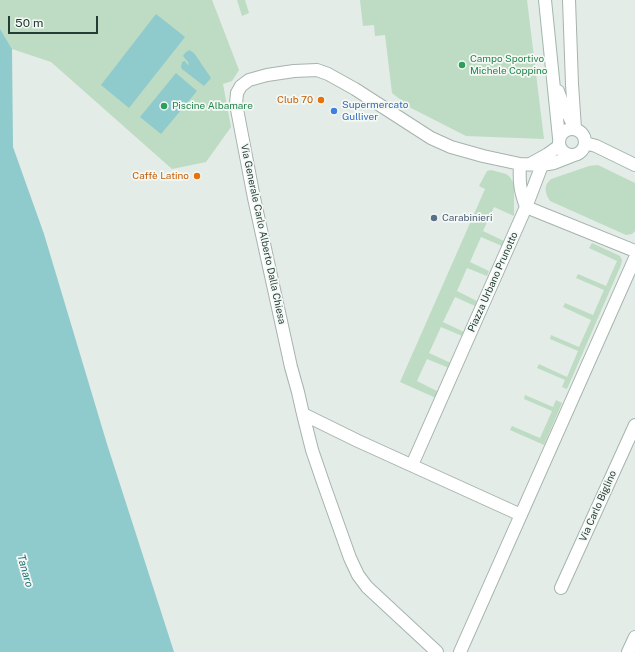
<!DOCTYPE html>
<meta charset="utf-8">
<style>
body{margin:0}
#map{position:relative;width:635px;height:652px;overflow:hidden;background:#e3ece7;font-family:"Public Sans",sans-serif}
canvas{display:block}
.scale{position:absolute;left:8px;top:16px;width:90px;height:18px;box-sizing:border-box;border:2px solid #243c33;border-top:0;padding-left:5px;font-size:12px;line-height:14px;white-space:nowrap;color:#243c33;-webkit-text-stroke:3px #f4f9f6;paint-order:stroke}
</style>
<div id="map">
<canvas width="635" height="652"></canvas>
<div class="scale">50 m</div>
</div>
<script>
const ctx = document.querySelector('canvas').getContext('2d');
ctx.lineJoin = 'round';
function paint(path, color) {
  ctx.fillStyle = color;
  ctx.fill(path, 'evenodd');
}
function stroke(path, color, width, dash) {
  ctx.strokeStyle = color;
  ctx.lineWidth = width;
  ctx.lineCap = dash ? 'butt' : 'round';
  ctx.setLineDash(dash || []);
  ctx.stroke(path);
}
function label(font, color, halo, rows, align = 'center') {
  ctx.font = font + ' "Public Sans",sans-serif';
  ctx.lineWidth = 3.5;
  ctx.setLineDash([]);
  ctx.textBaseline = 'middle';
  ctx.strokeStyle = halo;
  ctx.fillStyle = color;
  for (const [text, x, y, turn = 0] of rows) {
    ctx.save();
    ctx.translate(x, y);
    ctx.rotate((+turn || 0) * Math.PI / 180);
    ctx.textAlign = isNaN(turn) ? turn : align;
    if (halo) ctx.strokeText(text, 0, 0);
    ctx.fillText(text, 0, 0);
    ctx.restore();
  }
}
paint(new Path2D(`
 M0 0H212L239 70 232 81 223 84 231 127 206 162 172 169 51 62 12 49 0 30Z
 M237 0H245L249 13 242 16Z
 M360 0H527L544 139 466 136 411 108 392 93 385 35 375 36 374 25 363 26Z
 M598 165 635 183V231L632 234 626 235 550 201C545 193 543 186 551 179L589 166Z
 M491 170 506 174 510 177 514 184V216L494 207 483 231 504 241 502 246 481 237 470 262 489 271 487 276 467 268 457 291 477 301 475 306 455 297 443 322 464 332 462 336 441 327 429 353 451 363 449 368 427 359 417 381 439 392 436 398 400 382 485 189 479 186 487 171Z
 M592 243 620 256 622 260 621 265 567 389 562 387 565 380 537 368 539 364 567 377 578 351 550 339 551 335 579 347 591 320 563 307 565 303 593 315 604 290 576 278 578 274 606 286 617 261 589 248Z
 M525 395 553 407 556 400 562 403 544 445 510 430 512 426 540 438 552 411 524 399Z`), '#bedcc3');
paint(new Path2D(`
 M156 14 185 37 129 108 101 85Z
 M0 29 12 49 13 147 44 234 107 444 174 652H0Z
 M189 50 194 53 211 78 204 86 182 69 181 67 182 62 185 61 187 64 189 65 188 62 183 56 185 53Z
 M176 73 197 91 161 134 140 117Z`), '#8fcacd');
const minor = new Path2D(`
 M569 0 572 84 575 129
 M520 164C519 183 520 190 526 207
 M530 164 548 154 559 146
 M526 207 635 251
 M303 414 358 441 521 515
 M412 465 526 207 542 165
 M561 588 635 425
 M437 652 367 587 358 575 350 558 324 485 312 450 303 414 298 392 291 367 254 198 236 104 237 93 241 86 249 80 267 75 294 71 317 70 328 74 355 89 431 138 451 147 483 156 520 164 542 165 554 163 572 156
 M460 652 635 258`);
const secondary = new Path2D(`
 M545 0 559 138
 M558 91 562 102 575 129
 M559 142a13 13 0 1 1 26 0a13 13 0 1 1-26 0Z
 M585 143 596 146 635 165
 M628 652 635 637`);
stroke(minor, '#a6b4ad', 14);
stroke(secondary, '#a2b7ae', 14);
stroke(minor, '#fff', 12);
stroke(secondary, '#fff', 12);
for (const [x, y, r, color] of [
 [462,65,4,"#2e9e5b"],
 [321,100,4,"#e8710a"],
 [164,106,4,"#2e9e5b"],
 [334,111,4,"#3f7fe0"],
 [197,176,4,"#e8710a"],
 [434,218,4,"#5c6f8a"]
]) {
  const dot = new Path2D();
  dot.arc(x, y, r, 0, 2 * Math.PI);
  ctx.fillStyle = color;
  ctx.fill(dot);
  stroke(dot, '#f4f9f6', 1.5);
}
label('10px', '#27864d', '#f4f9f6', [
 ["Campo Sportivo",470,59],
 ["Michele Coppino",470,71],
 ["Piscine Albamare",172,106]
], 'left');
label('10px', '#c56008', '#f4f9f6', [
 ["Club 70",313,100],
 ["Caffè Latino",189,176]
], 'right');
label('10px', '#366cbe', '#f4f9f6', [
 ["Supermercato",342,105],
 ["Gulliver",342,117]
], 'left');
label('10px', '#4e5e75', '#f4f9f6', [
 ["Carabinieri",442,218]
], 'left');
label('10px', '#243c33', '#f4f9f6', [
 ["Via Generale Carlo Alberto Dalla Chiesa",263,234,78],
 ["Piazza Urbano Prunotto",493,282,-66],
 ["Via Carlo Biglino",598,506,-66]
]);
label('italic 11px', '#227074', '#f4f9f6', [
 ["Tanaro",25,571,74]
]);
</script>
